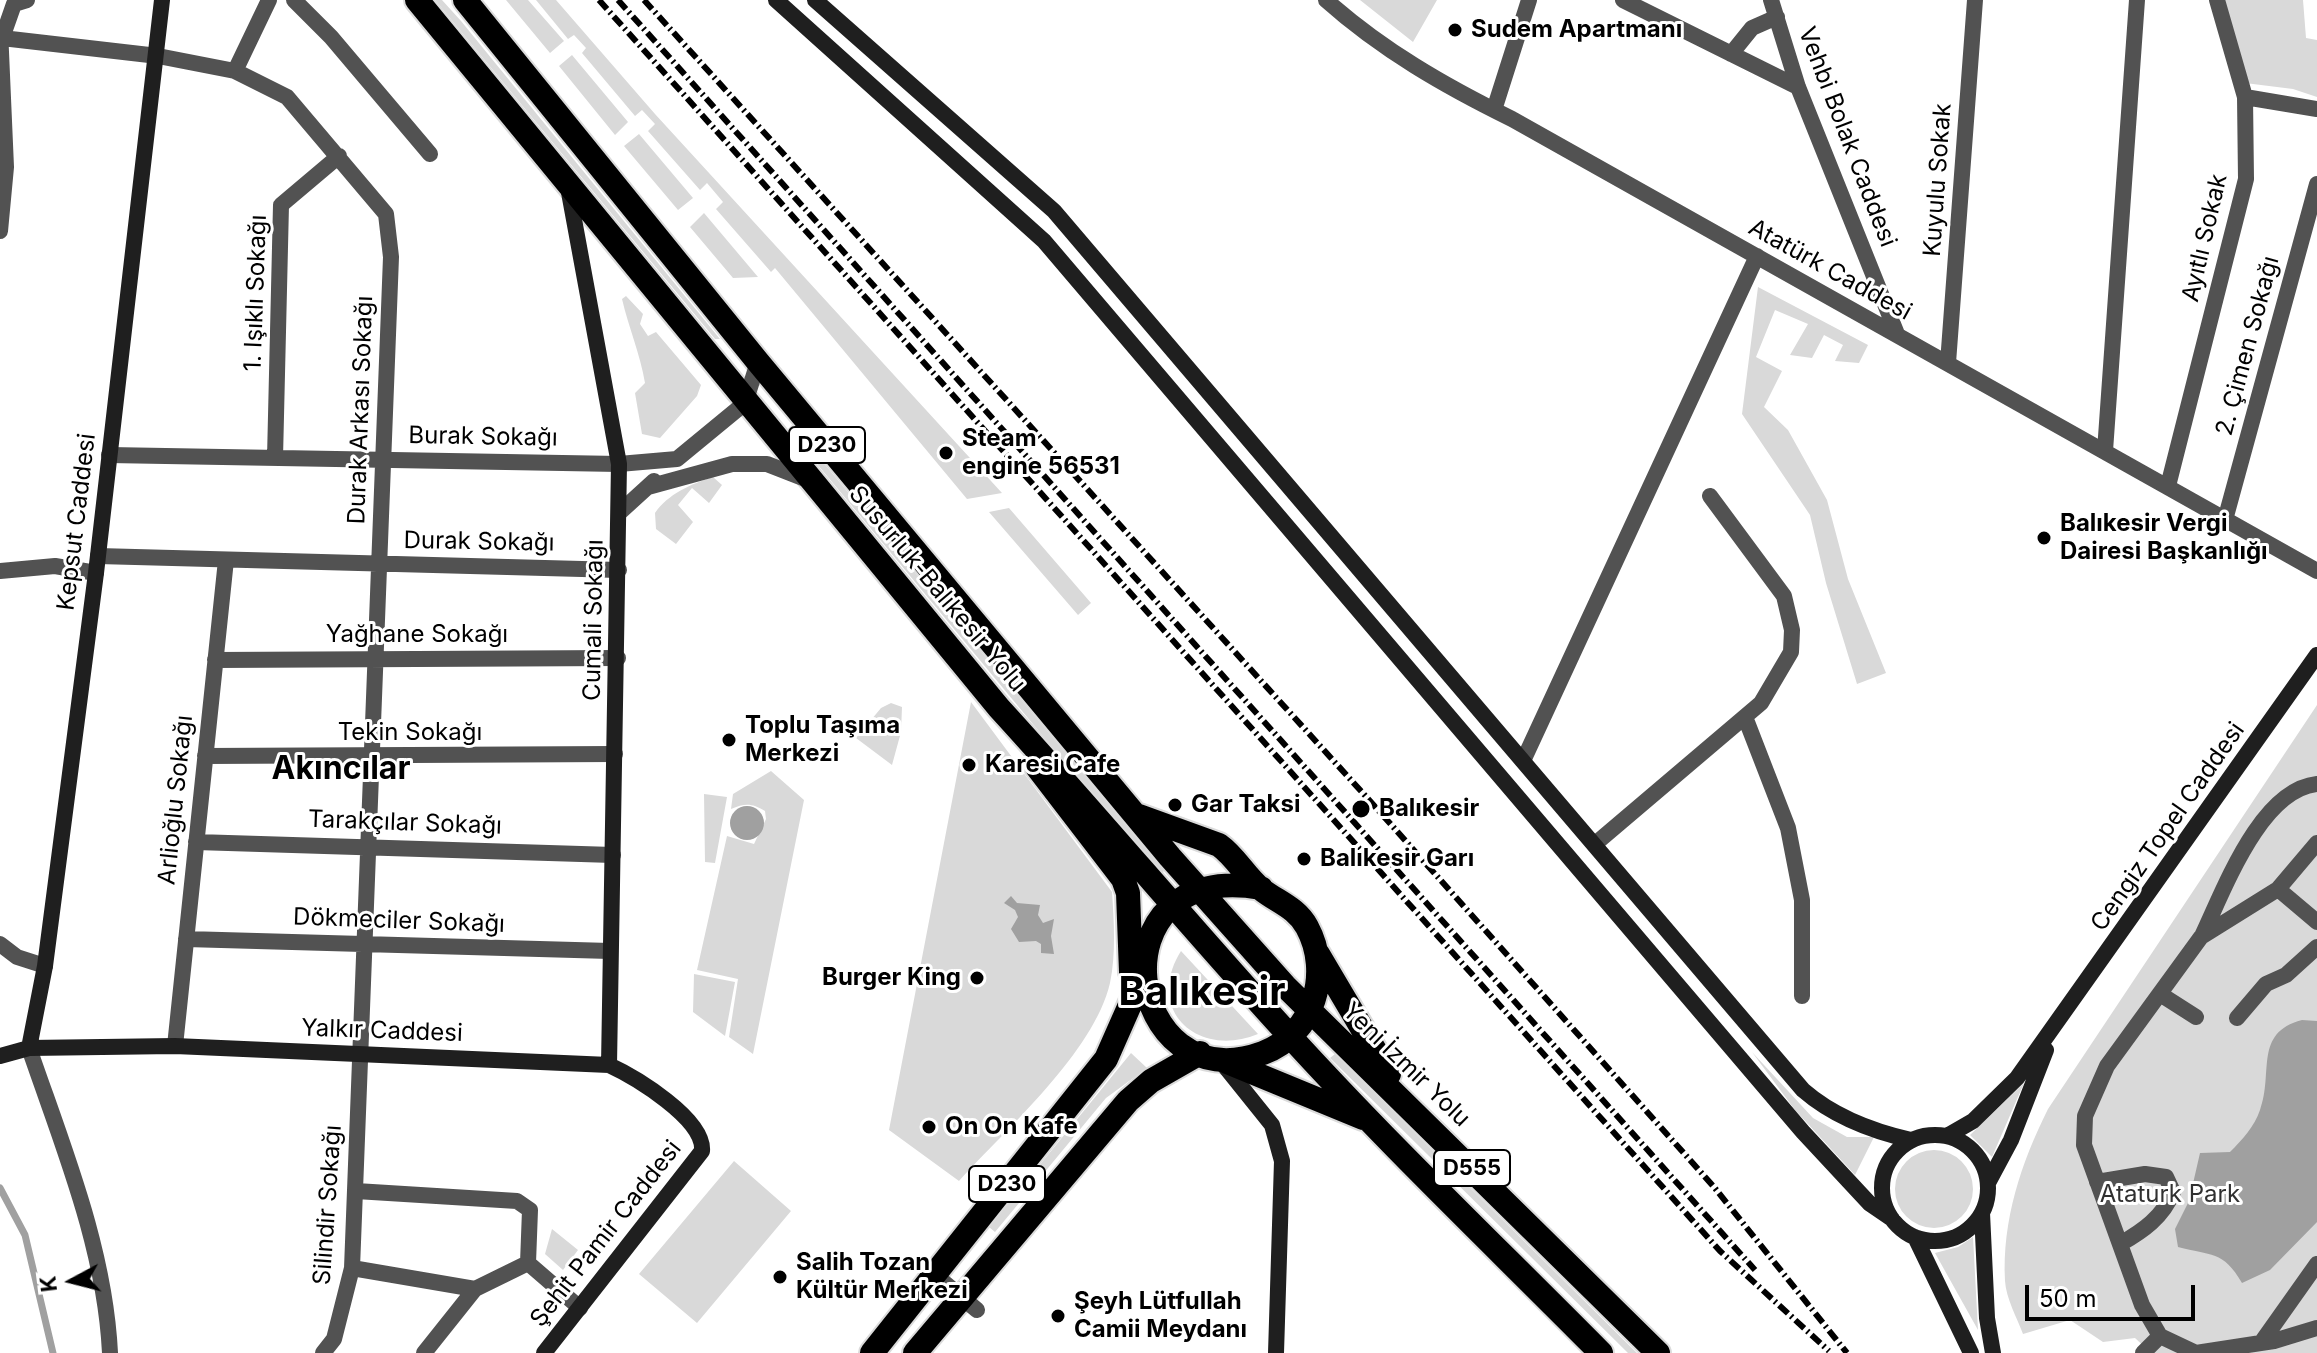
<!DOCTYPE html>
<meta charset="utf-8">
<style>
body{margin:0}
#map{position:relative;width:2317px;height:1353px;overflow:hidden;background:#fff;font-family:Inter,sans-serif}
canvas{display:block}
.north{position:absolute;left:32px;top:1241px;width:80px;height:80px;-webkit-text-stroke:6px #fff;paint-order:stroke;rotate:263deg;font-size:22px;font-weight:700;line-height:32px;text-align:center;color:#000}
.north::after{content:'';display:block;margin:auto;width:28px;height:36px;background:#000;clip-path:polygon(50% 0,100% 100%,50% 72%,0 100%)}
.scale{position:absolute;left:2025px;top:1285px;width:170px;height:36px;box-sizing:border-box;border:4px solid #000;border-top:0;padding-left:10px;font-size:24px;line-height:28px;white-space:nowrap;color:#000;-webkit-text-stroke:6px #fff;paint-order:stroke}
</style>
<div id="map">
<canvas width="2317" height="1353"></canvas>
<div class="north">K</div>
<div class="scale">50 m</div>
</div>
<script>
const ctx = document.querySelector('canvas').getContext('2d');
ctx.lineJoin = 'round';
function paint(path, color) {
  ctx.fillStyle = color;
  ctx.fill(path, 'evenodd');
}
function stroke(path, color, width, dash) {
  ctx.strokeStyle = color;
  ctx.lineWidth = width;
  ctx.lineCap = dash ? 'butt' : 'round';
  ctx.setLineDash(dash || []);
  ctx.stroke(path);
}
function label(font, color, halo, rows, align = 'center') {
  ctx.font = font + ' Inter,sans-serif';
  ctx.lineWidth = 6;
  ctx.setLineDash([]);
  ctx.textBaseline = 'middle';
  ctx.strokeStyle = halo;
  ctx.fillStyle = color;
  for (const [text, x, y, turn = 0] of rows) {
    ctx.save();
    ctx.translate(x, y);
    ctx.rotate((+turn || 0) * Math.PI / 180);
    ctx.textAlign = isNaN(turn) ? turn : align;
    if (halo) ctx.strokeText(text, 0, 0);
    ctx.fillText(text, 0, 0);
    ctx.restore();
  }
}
paint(new Path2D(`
 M435 0H442L461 21 720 339H715Z
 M506 0H528L564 41 550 53Z
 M536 0H556L655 114 1002 493 967 499 775 268 771 272 716 209 723 202 707 183 700 190 648 131 655 124 642 110 635 116 582 53 586 48 574 35 568 39Z
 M1360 0H1437L1413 42Z
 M2223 0H2303L2306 38 2317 40V97L2293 89 2245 83Z
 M572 55 628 122 615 135 559 66Z
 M639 134 693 198 678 210 624 146Z
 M704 213 758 277 733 278 690 227Z
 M1758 287 1868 345 1859 363 1835 361 1843 345 1824 335 1812 358 1790 355 1808 324 1775 310 1756 357 1782 371 1764 407 1788 430 1827 500 1848 579 1886 673 1857 684 1826 583 1810 515 1742 414Z
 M626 296 643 314 640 324 648 336 656 332 701 385 697 396 660 438 642 434 635 393 645 383C640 353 629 329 622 299Z
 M792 425 1164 871 1159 876 788 429Z
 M713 477 722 485 709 503 692 488 678 505 693 522 676 544 656 529 655 513C668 494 691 484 713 477Z
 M1009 508 1091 603 1078 615 989 512Z
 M971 702 1112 892C1114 922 1116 954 1110 983 1094 1052 1007 1128 959 1181L889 1130Z
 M891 703 902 707 901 732 892 765 856 738 881 708Z
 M2317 705V1353H2151L2135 1338 2103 1342 2070 1320 2023 1334C2017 1318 2006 1298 2005 1281 2002 1220 2021 1163 2048 1109Z
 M771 771 804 800 753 1054 729 1037 738 979 697 970 727 836 754 844 766 819 765 811C752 803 745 803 731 809L733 794Z
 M704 794 727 797 715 863 705 862Z
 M1181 951 1258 1034C1198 1059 1144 1010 1181 951Z
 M694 974 735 982 725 1036 693 1012Z
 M1752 1052 1813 1118 1847 1137H1874L1855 1175 1795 1110Z
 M1131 1053 1147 1068 1106 1098 995 1232 989 1227Z
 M1335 1054 1637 1353H1628L1330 1058Z
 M2024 1083 1992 1157 1970 1135Z
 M1895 1189a39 39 0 1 1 78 0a39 39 0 1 1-78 0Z
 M734 1161 791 1211 697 1323 639 1274Z
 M552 1229 578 1250 563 1270 545 1254Z
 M1973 1237 1978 1330 1935 1253 1958 1247Z`), '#d9d9d9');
paint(new Path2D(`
 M730 823a17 17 0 1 1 34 0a17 17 0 1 1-34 0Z
 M1011 896 1017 903 1040 905 1038 915 1043 923 1054 919 1051 936 1054 954 1041 953V944L1036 941 1019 942 1011 929 1018 917 1015 910 1004 903Z
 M2302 1020 2317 1021V1222L2270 1270 2242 1283C2223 1250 2211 1256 2178 1247L2175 1229 2189 1201 2200 1153 2230 1152C2243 1139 2254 1127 2260 1110 2274 1073 2253 1033 2302 1020Z`), '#a0a0a0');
stroke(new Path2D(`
 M0 1188 25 1235 53 1353`), '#a0a0a0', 7);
const highway = new Path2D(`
 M417 0 999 708C1097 815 1190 927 1288 1034 1388 1144 1496 1247 1601 1353
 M465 0 758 362 1170 857 1285 986 1658 1353
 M1037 767 1123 879 1128 893 1131 972
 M1139 816 1219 845C1236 857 1245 876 1261 889 1277 902 1296 907 1307 927 1332 973 1314 1034 1263 1053 1124 1104 1089 858 1261 888
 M1318 954 1389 1074
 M1227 1062 1363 1118
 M872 1353 1106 1059 1144 973
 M915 1353 1128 1101 1151 1081 1200 1053`);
stroke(highway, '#dbdbdb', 28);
stroke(new Path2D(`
 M294 0 331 37 430 154
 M1326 0C1382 50 1445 86 1512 119L2317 571
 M1623 0 1798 87
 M1771 0 1798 87 1897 334
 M0 29 6 167 0 231
 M2 38 158 56 235 71 287 97 386 214 391 257 352 1268 334 1339 323 1353
 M2 38 14 4 27 0
 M1731 54 1752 28 1777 17
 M235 71 269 0
 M2245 97 2317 109
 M1494 110 1529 0
 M1948 363 1975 0
 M2105 451 2137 0
 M109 455 619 464 677 459 745 403 758 362
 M275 458 281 205 339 156
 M2168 486 2246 179 2245 97 2217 0
 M648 487 732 464H767L808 480
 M620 512 654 481
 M2225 520 2317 184
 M98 556 619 570
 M0 571 55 566 96 573
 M215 660 618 658
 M1745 717 1788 828 1802 900V996
 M205 756 615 754
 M1523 761 1757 256
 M196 842 613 855
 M2317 843 2278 889 2201 937 2107 1066 2085 1116 2084 1145 2142 1305 2160 1336 2196 1353 2274 1341 2317 1328
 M1595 844 1761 703 1791 652 1792 630 1784 596 1710 496
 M2278 889 2317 922
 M2202 936C2224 890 2260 790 2317 784
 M186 939 610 951
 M0 944 17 957 45 966
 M2160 994 2196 1017
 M2237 1018 2266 984 2286 975 2317 947
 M175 1046 226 560
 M29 1048C63 1147 105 1248 110 1353
 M2097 1182 2145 1174 2166 1177 2173 1192C2163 1217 2143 1231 2120 1244
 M528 1263 580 1308
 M923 1265 977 1310
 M352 1268 475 1289 528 1263 530 1210 517 1201 356 1191
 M2261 1343 2317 1264
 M424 1353 475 1289
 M2143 1353 2160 1336`), '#525252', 16);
stroke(new Path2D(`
 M776 0 1044 241 1803 1132 1870 1204 1892 1219
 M815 0 1054 211 1803 1090C1834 1117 1871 1131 1911 1140
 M568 187 619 464 609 1065
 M29 1048 45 966 96 573 162 0
 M0 1056 29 1048 175 1046 609 1065C635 1077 705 1119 702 1151L544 1353
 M1223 1064 1272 1125 1282 1161 1276 1353
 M1882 1188a53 53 0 1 1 106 0a53 53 0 1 1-106 0Z
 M1947 1136 1973 1121 2017 1078 2317 655
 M1988 1183 2011 1140 2046 1050
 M1982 1213 1987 1318 1993 1353
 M1915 1237 1971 1353`), '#1f1f1f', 16);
stroke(highway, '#000', 24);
stroke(new Path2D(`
 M599 0 1720 1251 1829 1351
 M618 0 1755 1270
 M644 0 1370 801 1714 1187 1847 1353`), '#000', 6, [12, 4, 2, 4]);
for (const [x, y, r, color] of [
 [1455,30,8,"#000"],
 [946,453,8,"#000"],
 [2044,538,8,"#000"],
 [729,740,8,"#000"],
 [969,765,8,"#000"],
 [1175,805,8,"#000"],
 [1361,809,10,"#000"],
 [1304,859,8,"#000"],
 [977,978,8,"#000"],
 [929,1127,8,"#000"],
 [780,1277,8,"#000"],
 [1058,1316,8,"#000"]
]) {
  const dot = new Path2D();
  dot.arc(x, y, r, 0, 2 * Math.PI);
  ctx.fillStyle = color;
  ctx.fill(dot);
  stroke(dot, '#fff', 3);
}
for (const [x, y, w] of [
 [827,445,76],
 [1472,1168,76],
 [1007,1184,76]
]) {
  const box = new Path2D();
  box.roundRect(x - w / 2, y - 18, w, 36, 6);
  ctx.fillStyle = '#fff';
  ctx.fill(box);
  stroke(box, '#000', 2);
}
label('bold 22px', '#000', null, [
 ["D230",827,445],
 ["D555",1472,1168],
 ["D230",1007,1184]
]);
label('bold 24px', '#000', '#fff', [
 ["Sudem Apartmanı",1471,30],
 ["Steam",962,439],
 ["engine 56531",962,467],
 ["Balıkesir Vergi",2060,524],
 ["Dairesi Başkanlığı",2060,552],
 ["Toplu Taşıma",745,726],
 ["Merkezi",745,754],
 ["Karesi Cafe",985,765],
 ["Gar Taksi",1191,805],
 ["Balıkesir",1379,809],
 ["Balıkesir Garı",1320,859],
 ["Burger King",961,978,"right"],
 ["On On Kafe",945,1127],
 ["Salih Tozan",796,1263],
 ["Kültür Merkezi",796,1291],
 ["Şeyh Lütfullah",1074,1302],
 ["Camii Meydanı",1074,1330]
], 'left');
label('24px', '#000', '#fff', [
 ["Vehbi Bolak Caddesi",1847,137,69],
 ["Kuyulu Sokak",1938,180,-86],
 ["Ayıtlı Sokak",2205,238,-77],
 ["Atatürk Caddesi",1830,270,29],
 ["1. Işıklı Sokağı",256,293,-88],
 ["2. Çimen Sokağı",2248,346,-75],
 ["Durak Arkası Sokağı",361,410,-88],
 ["Burak Sokağı",483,437,1],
 ["Kepsut Caddesi",77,522,-83],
 ["Durak Sokağı",479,542,1],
 ["Susurluk-Balıkesir Yolu",937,589,50],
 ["Cumali Sokağı",594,620,-89],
 ["Yağhane Sokağı",417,635],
 ["Tekin Sokağı",410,733],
 ["Arlioğlu Sokağı",176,800,-84],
 ["Tarakçılar Sokağı",405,823,2],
 ["Cengiz Topel Caddesi",2168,827,-55],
 ["Dökmeciler Sokağı",399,921,2],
 ["Yalkır Caddesi",382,1031,2],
 ["Yeni İzmir Yolu",1406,1065,44],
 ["Silindir Sokağı",328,1205,-86],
 ["Şehit Pamir Caddesi",606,1234,-52]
]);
label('24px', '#303030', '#fff', [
 ["Ataturk Park",2170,1195]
]);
label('bold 32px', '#000', '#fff', [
 ["Akıncılar",341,769]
]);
label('bold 40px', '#000', '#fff', [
 ["Balıkesir",1202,993]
]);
</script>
